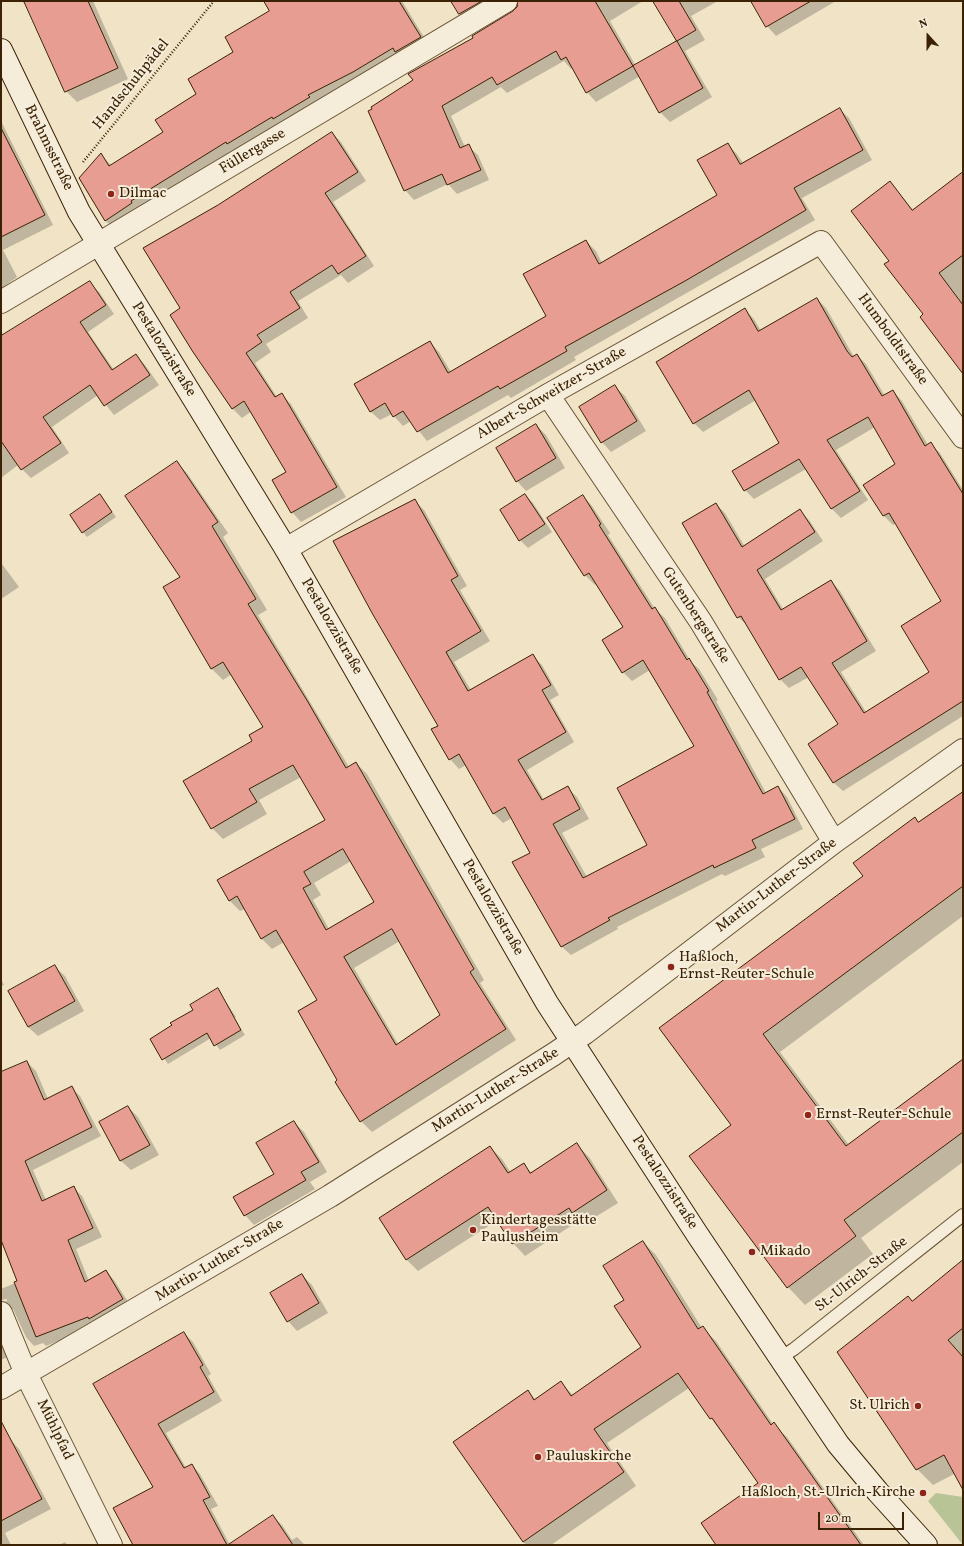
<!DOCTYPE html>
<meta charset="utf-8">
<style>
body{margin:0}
#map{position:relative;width:964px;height:1546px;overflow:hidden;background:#f0e3c6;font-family:Vollkorn,serif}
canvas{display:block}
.frame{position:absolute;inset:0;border:2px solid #3b2204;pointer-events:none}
.north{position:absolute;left:908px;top:16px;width:40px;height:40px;-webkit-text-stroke:3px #f5edda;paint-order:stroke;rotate:339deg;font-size:11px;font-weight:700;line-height:16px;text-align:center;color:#3b2204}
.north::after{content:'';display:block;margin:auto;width:14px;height:18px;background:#3b2204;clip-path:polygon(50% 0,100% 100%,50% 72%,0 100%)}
.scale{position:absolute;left:818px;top:1512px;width:86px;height:18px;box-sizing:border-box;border:2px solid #3b2204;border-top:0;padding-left:5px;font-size:12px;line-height:14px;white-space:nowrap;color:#3b2204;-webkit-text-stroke:3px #f5edda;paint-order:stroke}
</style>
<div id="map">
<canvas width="964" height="1546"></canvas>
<div class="frame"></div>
<div class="north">N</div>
<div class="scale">20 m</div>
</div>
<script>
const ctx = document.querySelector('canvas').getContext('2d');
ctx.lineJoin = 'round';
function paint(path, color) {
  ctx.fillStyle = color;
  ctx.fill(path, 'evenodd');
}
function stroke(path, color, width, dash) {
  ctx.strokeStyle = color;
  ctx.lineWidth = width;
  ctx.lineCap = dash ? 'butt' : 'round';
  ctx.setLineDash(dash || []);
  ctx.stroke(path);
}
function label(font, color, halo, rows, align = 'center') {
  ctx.font = font + ' Vollkorn,serif';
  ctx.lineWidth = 4;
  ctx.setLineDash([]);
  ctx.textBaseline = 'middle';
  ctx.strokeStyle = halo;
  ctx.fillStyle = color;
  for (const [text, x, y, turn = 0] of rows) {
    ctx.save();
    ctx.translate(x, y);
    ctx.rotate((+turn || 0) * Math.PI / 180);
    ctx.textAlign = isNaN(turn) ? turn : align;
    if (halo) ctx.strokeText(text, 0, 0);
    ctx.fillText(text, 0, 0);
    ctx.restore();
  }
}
paint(new Path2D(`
 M936 1493 963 1497V1545L928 1501Z`), '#b8c496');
paint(new Path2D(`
 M22 1H93L128 79 77 102 66 91 30 10Z
 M265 1H402L430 47 115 230 106 221 80 178 101 155 112 166 164 132 271 12Z
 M452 1H506L469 23 460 14Z
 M519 1H643L610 21 636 66 678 41 655 1H718L691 16 705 40 685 51 712 97 670 122 660 112 640 76 596 102 587 92 573 68 571 69 564 61 507 93 501 87 451 116 465 147 468 146 478 155 489 180 457 194 448 184 414 200 405 190 414 81 513 12 518 7Z
 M752 1H836L776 36 767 26Z
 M839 109 849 118 872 160 802 198 815 220 574 357 576 360 511 398 508 395 427 441 411 421 403 426 392 414 380 420 370 411 430 342 439 352 451 372 547 317 586 241 596 251 602 263 718 195 727 144 737 154 743 163Z
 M1 121 53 225 3 250 17 277 1 289Z
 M332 133 341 142 366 181 333 202 374 266 348 283 341 275 298 301 308 318 266 344 271 352 255 363 277 397 282 395 291 404 346 497 301 522 292 512 287 473 252 411 242 418 232 408 181 309 219 205Z
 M890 183 914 211 963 201V374L890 261Z
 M89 283 99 292 114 314 88 332 114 370 136 355 145 365 159 385 114 415 98 395 52 427 69 453 31 478 18 465 1 478V332L4 335Z
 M817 299 826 308 854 357 857 355 866 364 885 396 893 391 902 401 928 445 930 444 940 453 963 490V568L896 523 893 525 884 516 864 485 897 465 875 427 836 450 868 500 841 518 832 509 806 469 754 499 745 490 780 444 756 400 703 432 694 423 745 310 754 319 761 331Z
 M615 387 625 396 646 431 611 452 602 442Z
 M536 425 546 435 565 468 526 491 517 481Z
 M176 462 187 473 228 533 223 537 267 610 258 615 349 767 356 763 367 774 484 980 480 983 516 1040 372 1132 361 1121 336 1082 338 1080 318 1000 284 942 272 949 261 938 245 909 240 911 229 900 326 820 301 777 259 800 267 814 223 839 212 828 185 781 253 741 265 728 232 674 223 680 212 669 164 588 182 577ZM351 861 375 902 329 929 313 900 321 895 314 883ZM400 941 441 1016 398 1044 354 968Z
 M100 495 116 517 87 537 83 532Z
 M525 495 533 503 552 532 528 548 520 540Z
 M583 496 592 506 610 533 608 535 655 609 665 618 691 662 699 669 718 700 716 701 766 793 778 787 787 797 803 829 761 849 765 857 725 876 722 874 617 927 618 929 571 955 561 946 531 853 512 818 503 823 494 814 466 765 459 769 450 759 439 726 414 500 424 510 467 586 460 590 490 641 454 662 471 690 532 655 542 665 559 695 550 700 574 742 527 770 544 800 567 787 577 797 589 819 562 833 587 877 648 845 696 746 650 670 632 681 623 672 624 628 596 584 595 585 585 575 549 518Z
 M716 504 725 513 745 547 800 511 809 520 823 541 765 579 783 609 831 581 840 591 876 651 841 672 866 712 930 672 943 601 963 583V716L843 791 833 782 839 725 809 677 789 688 780 679 748 626 738 617Z
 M2 564 19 587 1 599V565Z
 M963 792V916L780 1052 849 1145 963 1060V1162L861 1238 873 1254 805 1305 788 1287 732 1126 660 1028 864 877 915 819 919 823Z
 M55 967 65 976 84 1011 38 1036 28 1027Z
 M1 979 4 985 1 986Z
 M218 990 236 1017 234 1018 245 1035 220 1050 211 1038 168 1064 151 1039 173 1026Z
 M27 1062 36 1071 48 1099 71 1087 80 1096 101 1136 33 1170 46 1200 73 1187 82 1196 102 1237 76 1249 89 1281 106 1271 114 1280 132 1308 97 1325 46 1346 43 1343 34 1346 26 1337 13 1309 5 1310 1 1313V1302L7 1301V1299L1 1300V1289L18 1282 1 1238V1073Z
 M128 1107 138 1117 159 1155 131 1170 121 1161 100 1123Z
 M294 1122 304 1132 327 1172 310 1182 315 1189 254 1225 245 1215 276 1174Z
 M577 1145 589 1157 618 1203 584 1224 580 1220 525 1256 513 1243 498 1220 418 1271 406 1259 490 1147 502 1159 511 1173 523 1165 532 1173Z
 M643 1242 656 1255 702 1328 716 1341 773 1424 787 1437 864 1545H718L759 1484 689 1388 607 1443 636 1486 551 1545H527L523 1542 527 1391 536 1400 561 1383 573 1395 642 1348 626 1300Z
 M963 1262V1480L956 1473 933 1485 917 1469 912 1302Z
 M302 1275 312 1285 328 1313 297 1331 288 1321Z
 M1 1332 10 1356 1 1360Z
 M184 1333 193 1342 211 1374 208 1376 222 1401 166 1433 186 1468 192 1465 200 1474 218 1506 211 1509 230 1545 273 1517 282 1525 292 1540 297 1537 305 1545H134L154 1487 95 1385Z
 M10 1439 19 1449 51 1509 5 1533 11 1545H1V1444Z
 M65 1542 67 1545H59Z`), '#0003');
const building = new Path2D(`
 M24 1H88L118 68 65 92Z
 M264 1H399L421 37 395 52 393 48 353 72 308 95 310 97 273 119 272 117 227 144 226 142 131 201 132 203 105 221 79 178 101 153 109 166 163 132 155 120 196 94 188 79 233 52 225 37 269 11Z
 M451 1H482L459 14Z
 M518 1H595L633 66 586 93 566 57 561 60 556 51 497 85 492 77 442 106 460 148 469 144 481 170 447 185 442 174 404 191 368 111 372 109 371 107 413 80 408 74 473 38 472 36 513 11 517 7Z
 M653 1H679L696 30 677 41Z
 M751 1H811L766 27Z
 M677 41 703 88 659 113 633 66Z
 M840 108 863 150 794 188 806 210 685 281 565 347 567 351 500 389 498 386 417 432 403 411 393 417 385 403 370 412 354 384 430 341 448 373 546 316 523 274 586 240 599 264 717 195 697 160 728 143 740 164Z
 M1 128 45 215 1 237Z
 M332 132 358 172 325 193 366 256 338 274 332 265 290 292 300 308 257 335 262 342 246 353 275 397 282 393 337 487 291 513 272 480 286 472 244 401 232 409 193 352 170 315 180 308 143 248 218 205Z
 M963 172V255L939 273 963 305V374L920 317 923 314 884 264 889 261 851 211 890 181 912 210Z
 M90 281 106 305 80 322 112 370 136 354 150 375 104 406 90 385 43 417 61 443 21 470 1 441V336Z
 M817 298 847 351 852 357 857 354 882 396 893 390 925 446 931 442 963 494V701L833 783 808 744 838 724 801 667 779 680 741 616 737 618 682 523 716 503 742 547 800 509 815 532 757 570 781 610 831 580 867 641 832 663 864 713 929 672 901 626 941 601 889 513 883 516 863 485 895 464 868 417 827 440 860 491 831 509 799 459 744 491 732 471 779 443 749 390 693 424 656 362 745 308 758 331Z
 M615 385 637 421 601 443 579 407Z
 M536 424 556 458 516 482 496 448Z
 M177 461 218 522 212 526 256 599 248 604 308 702 346 768 356 762 474 969 470 972 506 1029 360 1122 335 1082 337 1080 298 1011 317 1000 276 930 261 939 237 896 229 901 217 880 325 820 293 765 249 789 257 802 211 829 183 781 252 741 249 735 263 727 223 662 211 669 163 587 180 577 125 496ZM343 849 374 902 326 930 303 888 311 884 304 872ZM392 929 440 1015 396 1045 344 957Z
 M100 494 112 512 82 533 70 515Z
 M525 494 545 524 519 541 500 510Z
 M583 495 601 524 599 525 652 609 655 607 687 660 689 658 709 691 707 692 763 794 778 786 795 819 752 840 756 848 714 868 713 865 608 918 610 920 561 947 512 862 530 853 505 807 493 814 459 754 449 760 431 729 438 726 372 613 333 541 415 499 458 576 451 580 481 631 446 652 468 691 533 654 551 685 542 690 566 732 518 760 542 800 568 786 580 809 553 824 583 878 647 845 617 788 694 746 643 660 622 673 602 640 623 627 589 573 584 576 547 518Z
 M963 792V886L763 1034 846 1146 963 1059V1132L844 1220 856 1236 787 1288 689 1156 731 1125 659 1028 863 876 853 863 915 817 918 822Z
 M55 965 75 1001 28 1027 8 991Z
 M218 988 241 1030 214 1046 207 1033 162 1060 150 1039 172 1025 170 1023 193 1010 190 1005Z
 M27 1061 44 1100 72 1086 92 1127 25 1161 42 1201 74 1186 93 1228 68 1240 85 1282 106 1270 123 1299 89 1319 88 1317 36 1337 14 1282 17 1281 1 1240V1072Z
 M128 1106 150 1145 120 1161 99 1122Z
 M294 1121 319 1162 301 1172 306 1180 244 1216 233 1197 274 1174 256 1143Z
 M577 1143 607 1190 572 1213 569 1208 512 1244 488 1207 406 1260 379 1218 490 1146 508 1173 524 1163 530 1173Z
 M643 1241 698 1329 703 1326 771 1425 774 1422 861 1545H716L701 1523 758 1483 712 1418 710 1419 678 1373 594 1429 624 1472 523 1542 453 1442 528 1390 534 1400 561 1381 571 1396 641 1347 614 1306 624 1300 603 1266Z
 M963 1260V1328L948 1340 963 1357V1490L944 1455 916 1470 837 1352 908 1296 912 1301Z
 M302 1274 319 1303 287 1322 270 1293Z
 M184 1332 203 1365 200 1367 214 1392 158 1424 184 1468 192 1464 210 1497 203 1500 227 1545H133L113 1508 153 1487 93 1384Z
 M1 1421 42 1499 1 1521Z
 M273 1515 293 1545H228Z`);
paint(building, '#e79d91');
stroke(building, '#3b2204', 1);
const service = new Path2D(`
 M780 1358 794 1349 963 1215`);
const minor = new Path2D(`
 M1 302 506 1
 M548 395 701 622 834 842
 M286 549 548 395 821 242 963 437
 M1 1313 26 1374 111 1545
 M1 1388 330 1196 554 1054 585 1033 834 842 963 750`);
const secondary = new Path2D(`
 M1 50 79 212 286 549 547 1003 697 1234 838 1444 878 1492 926 1545`);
stroke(service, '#685234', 14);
stroke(minor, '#685234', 24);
stroke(secondary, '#3b2204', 24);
stroke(new Path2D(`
 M83 162 214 1`), '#3b2204', 2.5, [1, 2]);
stroke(service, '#f5edda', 12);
stroke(minor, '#f5edda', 22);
stroke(secondary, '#f5edda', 22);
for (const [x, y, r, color] of [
 [111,194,4,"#8f2418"],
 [671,967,4,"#8f2418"],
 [808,1115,4,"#8f2418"],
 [473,1230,4,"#8f2418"],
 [752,1252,4,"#8f2418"],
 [918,1406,4,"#8f2418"],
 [538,1457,4,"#8f2418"],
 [923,1493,4,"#8f2418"]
]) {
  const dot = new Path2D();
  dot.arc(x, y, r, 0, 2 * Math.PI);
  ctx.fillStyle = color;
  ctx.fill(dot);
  stroke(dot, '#f5edda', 1.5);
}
label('15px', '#3b2204', '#f5edda', [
 ["Handschuhpädel",132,85,-51],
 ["Brahmsstraße",48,148,64],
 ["Füllergasse",253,152,-31],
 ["Humboldtstraße",892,340,54],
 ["Pestalozzistraße",163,350,58],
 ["Albert-Schweitzer-Straße",552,394,-30],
 ["Gutenbergstraße",695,616,57],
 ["Pestalozzistraße",331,627,60],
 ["Martin-Luther-Straße",777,886,-37],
 ["Pestalozzistraße",492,908,60],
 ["Martin-Luther-Straße",496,1091,-32],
 ["Pestalozzistraße",664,1183,57],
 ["Martin-Luther-Straße",220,1261,-31],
 ["St.-Ulrich-Straße",862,1275,-38],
 ["Mühlpfad",54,1430,64]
]);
label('15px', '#3b2204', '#f5edda', [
 ["Dilmac",119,194],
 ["Haßloch,",679,958],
 ["Ernst-Reuter-Schule",679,975],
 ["Ernst-Reuter-Schule",816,1115],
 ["Kindertagesstätte",481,1221],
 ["Paulusheim",481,1238],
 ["Mikado",760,1252],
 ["St. Ulrich",910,1406,"right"],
 ["Pauluskirche",546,1457],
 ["Haßloch, St.-Ulrich-Kirche",915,1493,"right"]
], 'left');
</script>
